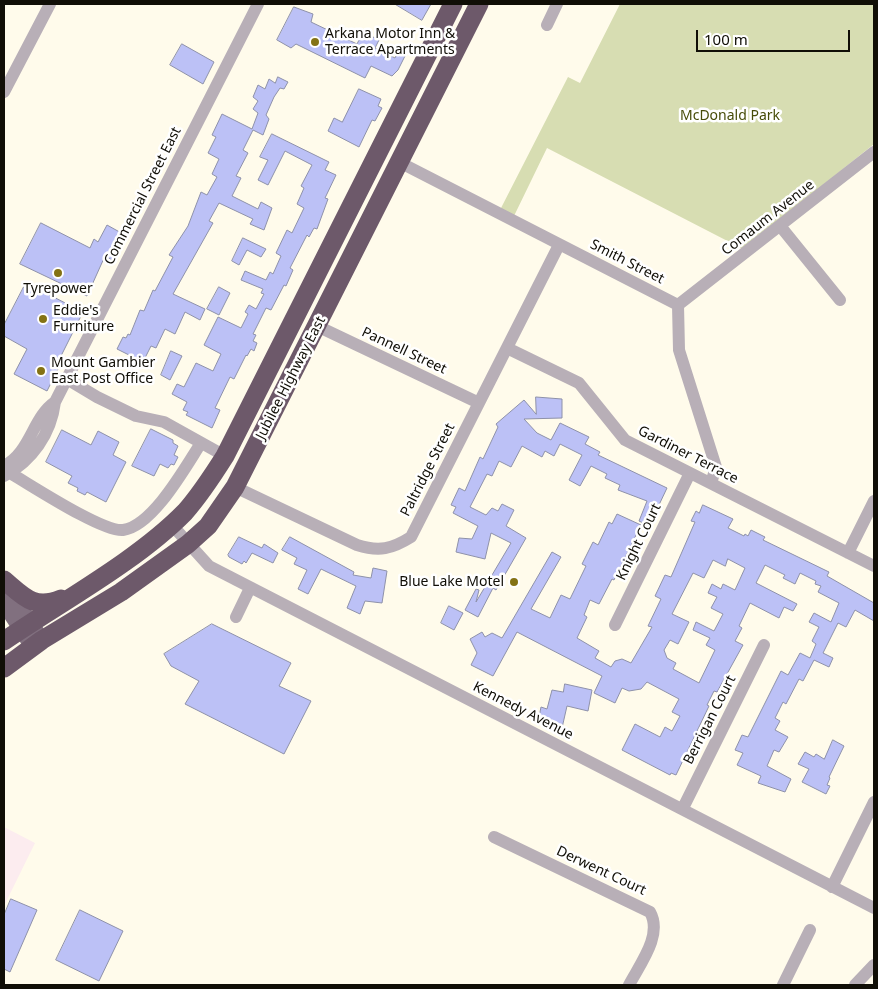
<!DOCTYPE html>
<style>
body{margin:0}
#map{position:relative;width:878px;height:989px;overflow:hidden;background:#fffbeb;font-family:"Noto Sans",sans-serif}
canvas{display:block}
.frame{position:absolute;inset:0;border:5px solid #100e06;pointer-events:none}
.scale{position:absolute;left:696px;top:30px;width:154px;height:22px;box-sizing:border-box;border:2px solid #100e06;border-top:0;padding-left:6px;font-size:15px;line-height:18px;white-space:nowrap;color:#100e06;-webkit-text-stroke:4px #fff;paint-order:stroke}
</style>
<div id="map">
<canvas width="878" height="989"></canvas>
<div class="frame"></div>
<div class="scale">100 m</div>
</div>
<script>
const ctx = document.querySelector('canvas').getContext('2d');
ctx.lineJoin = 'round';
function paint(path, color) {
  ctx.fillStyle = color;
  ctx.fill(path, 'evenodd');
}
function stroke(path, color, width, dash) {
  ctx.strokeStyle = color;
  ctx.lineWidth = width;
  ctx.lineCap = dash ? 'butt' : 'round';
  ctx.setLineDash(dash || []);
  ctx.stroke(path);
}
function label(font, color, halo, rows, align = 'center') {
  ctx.font = font + ' "Noto Sans",sans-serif';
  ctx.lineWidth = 5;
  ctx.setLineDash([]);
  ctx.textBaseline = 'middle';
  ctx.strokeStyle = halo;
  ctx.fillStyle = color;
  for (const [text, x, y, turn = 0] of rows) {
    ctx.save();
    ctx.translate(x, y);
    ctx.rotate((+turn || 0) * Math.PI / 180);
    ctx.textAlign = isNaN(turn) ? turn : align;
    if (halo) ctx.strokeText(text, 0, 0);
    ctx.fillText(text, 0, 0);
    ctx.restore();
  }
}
paint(new Path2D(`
 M4 827 35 843 4 906Z`), '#fcecef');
paint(new Path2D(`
 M620 4H874V144L743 249 547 148 514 216 500 210 568 77 580 83Z`), '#d7ddb2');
const building = new Path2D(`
 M395 4H431L422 20Z
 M294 7 313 14 311 22 357 44 363 32 379 40 375 48 395 58 399 50 406 54 398 70 392 76 371 66 365 78 296 44 291 48 277 40Z
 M182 44 214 62 203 84 170 65Z
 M278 77 288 82 284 89 280 88 274 97 266 115 269 119 263 135 253 130 243 150 248 153 236 176 241 178 232 196 258 209 261 202 272 208 264 230 250 224 253 219 219 203 209 221 213 223 173 294 205 309 200 320 185 312 175 334 165 329 156 348 151 346 143 362 117 349 123 337 126 338 128 334 130 335 140 310 144 311 153 290 155 291 173 257 169 255 188 226 201 192 207 195 217 177 212 174 219 159 208 153 216 137 212 135 222 114 252 129 258 113 253 109 258 101 253 97 258 85 265 89 269 79 275 83Z
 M359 89 381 99 378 106 382 108 375 121 372 120 359 147 328 131 334 118 342 122Z
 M272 134 329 162 325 170 336 175 325 198 328 199 317 229 314 228 309 237 307 235 290 268 293 270 286 286 284 285 271 310 266 308 253 334 256 335 253 341 257 343 254 351 251 349 247 356 246 355 234 379 230 377 215 408 220 410 212 428 186 415 188 412 183 410 187 402 172 394 177 384 184 387 196 363 213 371 221 354 204 345 218 317 241 328 248 314 245 312 249 305 256 309 264 294 261 293 263 289 241 280 245 271 266 280 270 272 273 274 281 256 276 253 287 230 292 233 304 208 297 204 304 188 301 186 312 165 285 151 268 185 258 180 268 160 260 157Z
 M41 223 90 248 94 239 98 242 107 225 125 235 112 260 105 256 87 296 20 264Z
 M243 238 266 249 261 257 247 250 239 265 232 261Z
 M26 283 83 312 57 364 60 365 47 391 14 374 27 349 4 336V325Z
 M219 287 230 293 219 315 207 309Z
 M171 351 182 356 170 380 161 375Z
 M536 397 562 399V418L524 419 537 433 551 440 560 423 589 437 585 444 600 452 598 455 667 488 649 526 639 521 647 501 618 490 620 485 605 478 607 474 591 466 580 486 569 480 582 455 560 444 554 456 545 451 542 457 522 446 511 467 499 461 492 476 487 474 470 507 486 515 492 508 498 511 502 504 514 510 506 526 526 538 496 590 493 588 478 617 465 610 476 589 479 590 476 602 511 543 491 533 485 559 456 552 459 538 472 539 478 526 453 513 456 507 451 505 459 488 465 491 480 457 483 459 498 427 496 424 524 400 536 414Z
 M151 429 173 440V443L178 446 174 455 178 457 174 465 171 464 168 468 160 464 154 476 132 466Z
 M62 430 91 445 98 431 119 442 113 455 126 462 106 502 87 492 85 495 77 491 78 488 68 483 72 476 46 462Z
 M703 505 733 519 728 528 744 536 745 534 748 536 751 530 765 537 763 540 829 572 827 576 874 603V621L855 610 846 627 838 623 823 653 833 658 829 667 814 660 803 681 799 679 786 704 783 702 775 718 780 721 775 730 788 737 779 752 774 750 767 766 791 779 785 792 758 783 761 776 737 765 743 753 735 750 742 735 748 737 781 671 788 675 800 653 810 658 816 644 812 641 819 627 809 622 814 613 831 622 839 603 818 592 821 586 815 584 816 581 800 573 795 584 783 578 785 575 765 565 756 583 797 604 793 611 784 607 779 618 750 603 739 626 742 628 735 641 743 645 717 692 714 691 707 705 709 706 676 775 671 773 670 775 622 750 635 724 660 737 665 727 672 731 680 716 672 712 679 699 647 682 641 689 629 691 622 688 615 703 594 693 602 676 517 632 493 676 471 665 477 653 470 639 482 632 485 637 492 633 502 638 552 552 561 557 531 609 550 618 561 595 570 599 586 566 582 564 593 542 598 545 609 522 612 524 617 514 641 525 614 580 612 579 599 604 590 600 584 615 587 617 577 638 599 651 595 658 611 667 615 661 622 659 631 663 652 627 648 626 661 599 655 596 665 575 671 577 695 522 691 521 696 511 699 513ZM728 559 745 568 735 590 723 584 721 589 712 584 708 593 717 597 711 608 723 614 714 631 696 622 693 630 710 638 706 645 715 650 699 683 673 669 676 663 667 658 664 650 670 640 678 644 689 622 672 614 693 573 704 578 713 560 725 566Z
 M239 537 262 548 264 544 278 553 273 563 252 553 246 563 244 561 242 564 229 557 228 555Z
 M290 537 354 572 353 575 371 578 373 568 387 571 382 603 365 601 360 614 347 608 356 586 321 569 308 594 298 589 307 570 294 564 297 558 282 550Z
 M449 606 463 613 454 630 441 623Z
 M212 624 291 663 279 686 311 701 284 754 185 704 199 681 171 666 164 654Z
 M565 684 592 690 588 711 567 706 562 728 539 717 541 707 547 709 552 690 563 692Z
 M833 740 844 746 829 777 830 778 827 785 830 786 826 794 802 782 809 769 798 764 805 752 814 757 816 754 824 759Z
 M11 899 37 910 10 972 4 969V915Z
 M80 910 123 931 99 981 56 960Z`);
paint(building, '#bcc1f6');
stroke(building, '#8e91a9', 1);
stroke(new Path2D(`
 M547 25 557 4
 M4 92 50 4
 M399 162 678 305 679 350 716 467 711 483
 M781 227 840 300
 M678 305 874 152
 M317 326 479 403
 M507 348 579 383 625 440 874 566
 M67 379 97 397 136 416 164 422 225 456
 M4 466C31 452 32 418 55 402
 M10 473C31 485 102 532 123 530 153 526 186 466 201 443
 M4 476C32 461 51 434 55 402L258 4
 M235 487 357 545C379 552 392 549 411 537L559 245
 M171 524 209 566 874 908
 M848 553 874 501
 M236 617 250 588
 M615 625 690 473
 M683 808 764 645
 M494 837 650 912C663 935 640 964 629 985
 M832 887 874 802
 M783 985 810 930
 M855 985 874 965`), '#b8afb7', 12);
stroke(new Path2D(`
 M5 585 37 633
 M4 603 33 647`), '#81707f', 16);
stroke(new Path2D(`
 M4 580C24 597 34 610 61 599
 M4 641C61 602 137 561 185 512 200 495 213 475 225 456L453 4
 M4 668 42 640 121 592 188 544 208 526 235 487 479 4`), '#6d596a', 19);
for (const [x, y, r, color] of [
 [315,42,5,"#847214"],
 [58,273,5,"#847214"],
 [43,319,5,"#847214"],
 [41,371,5,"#847214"],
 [514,582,5,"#847214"]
]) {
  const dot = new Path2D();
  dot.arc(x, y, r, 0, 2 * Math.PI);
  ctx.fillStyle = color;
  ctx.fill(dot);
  stroke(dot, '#fff', 2);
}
label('14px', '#100e06', '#fff', [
 ["Arkana Motor Inn &",325,34],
 ["Terrace Apartments",325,50],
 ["Tyrepower",58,289,"center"],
 ["Eddie's",53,311],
 ["Furniture",53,327],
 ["Mount Gambier",51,363],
 ["East Post Office",51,379],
 ["Blue Lake Motel",504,582,"right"]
], 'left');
label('14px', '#474c09', '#fff', [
 ["McDonald Park",730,116]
]);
label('14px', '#100e06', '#fff', [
 ["Commercial Street East",143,196,-63],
 ["Comaum Avenue",768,218,-38],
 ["Smith Street",627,262,27],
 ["Pannell Street",404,351,25],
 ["Jubilee Highway East",291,378,-63],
 ["Gardiner Terrace",688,455,27],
 ["Paltridge Street",428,470,-63],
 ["Knight Court",639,542,-64],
 ["Kennedy Avenue",523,711,27],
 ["Berrigan Court",710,720,-63],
 ["Derwent Court",601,871,25]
]);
</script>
